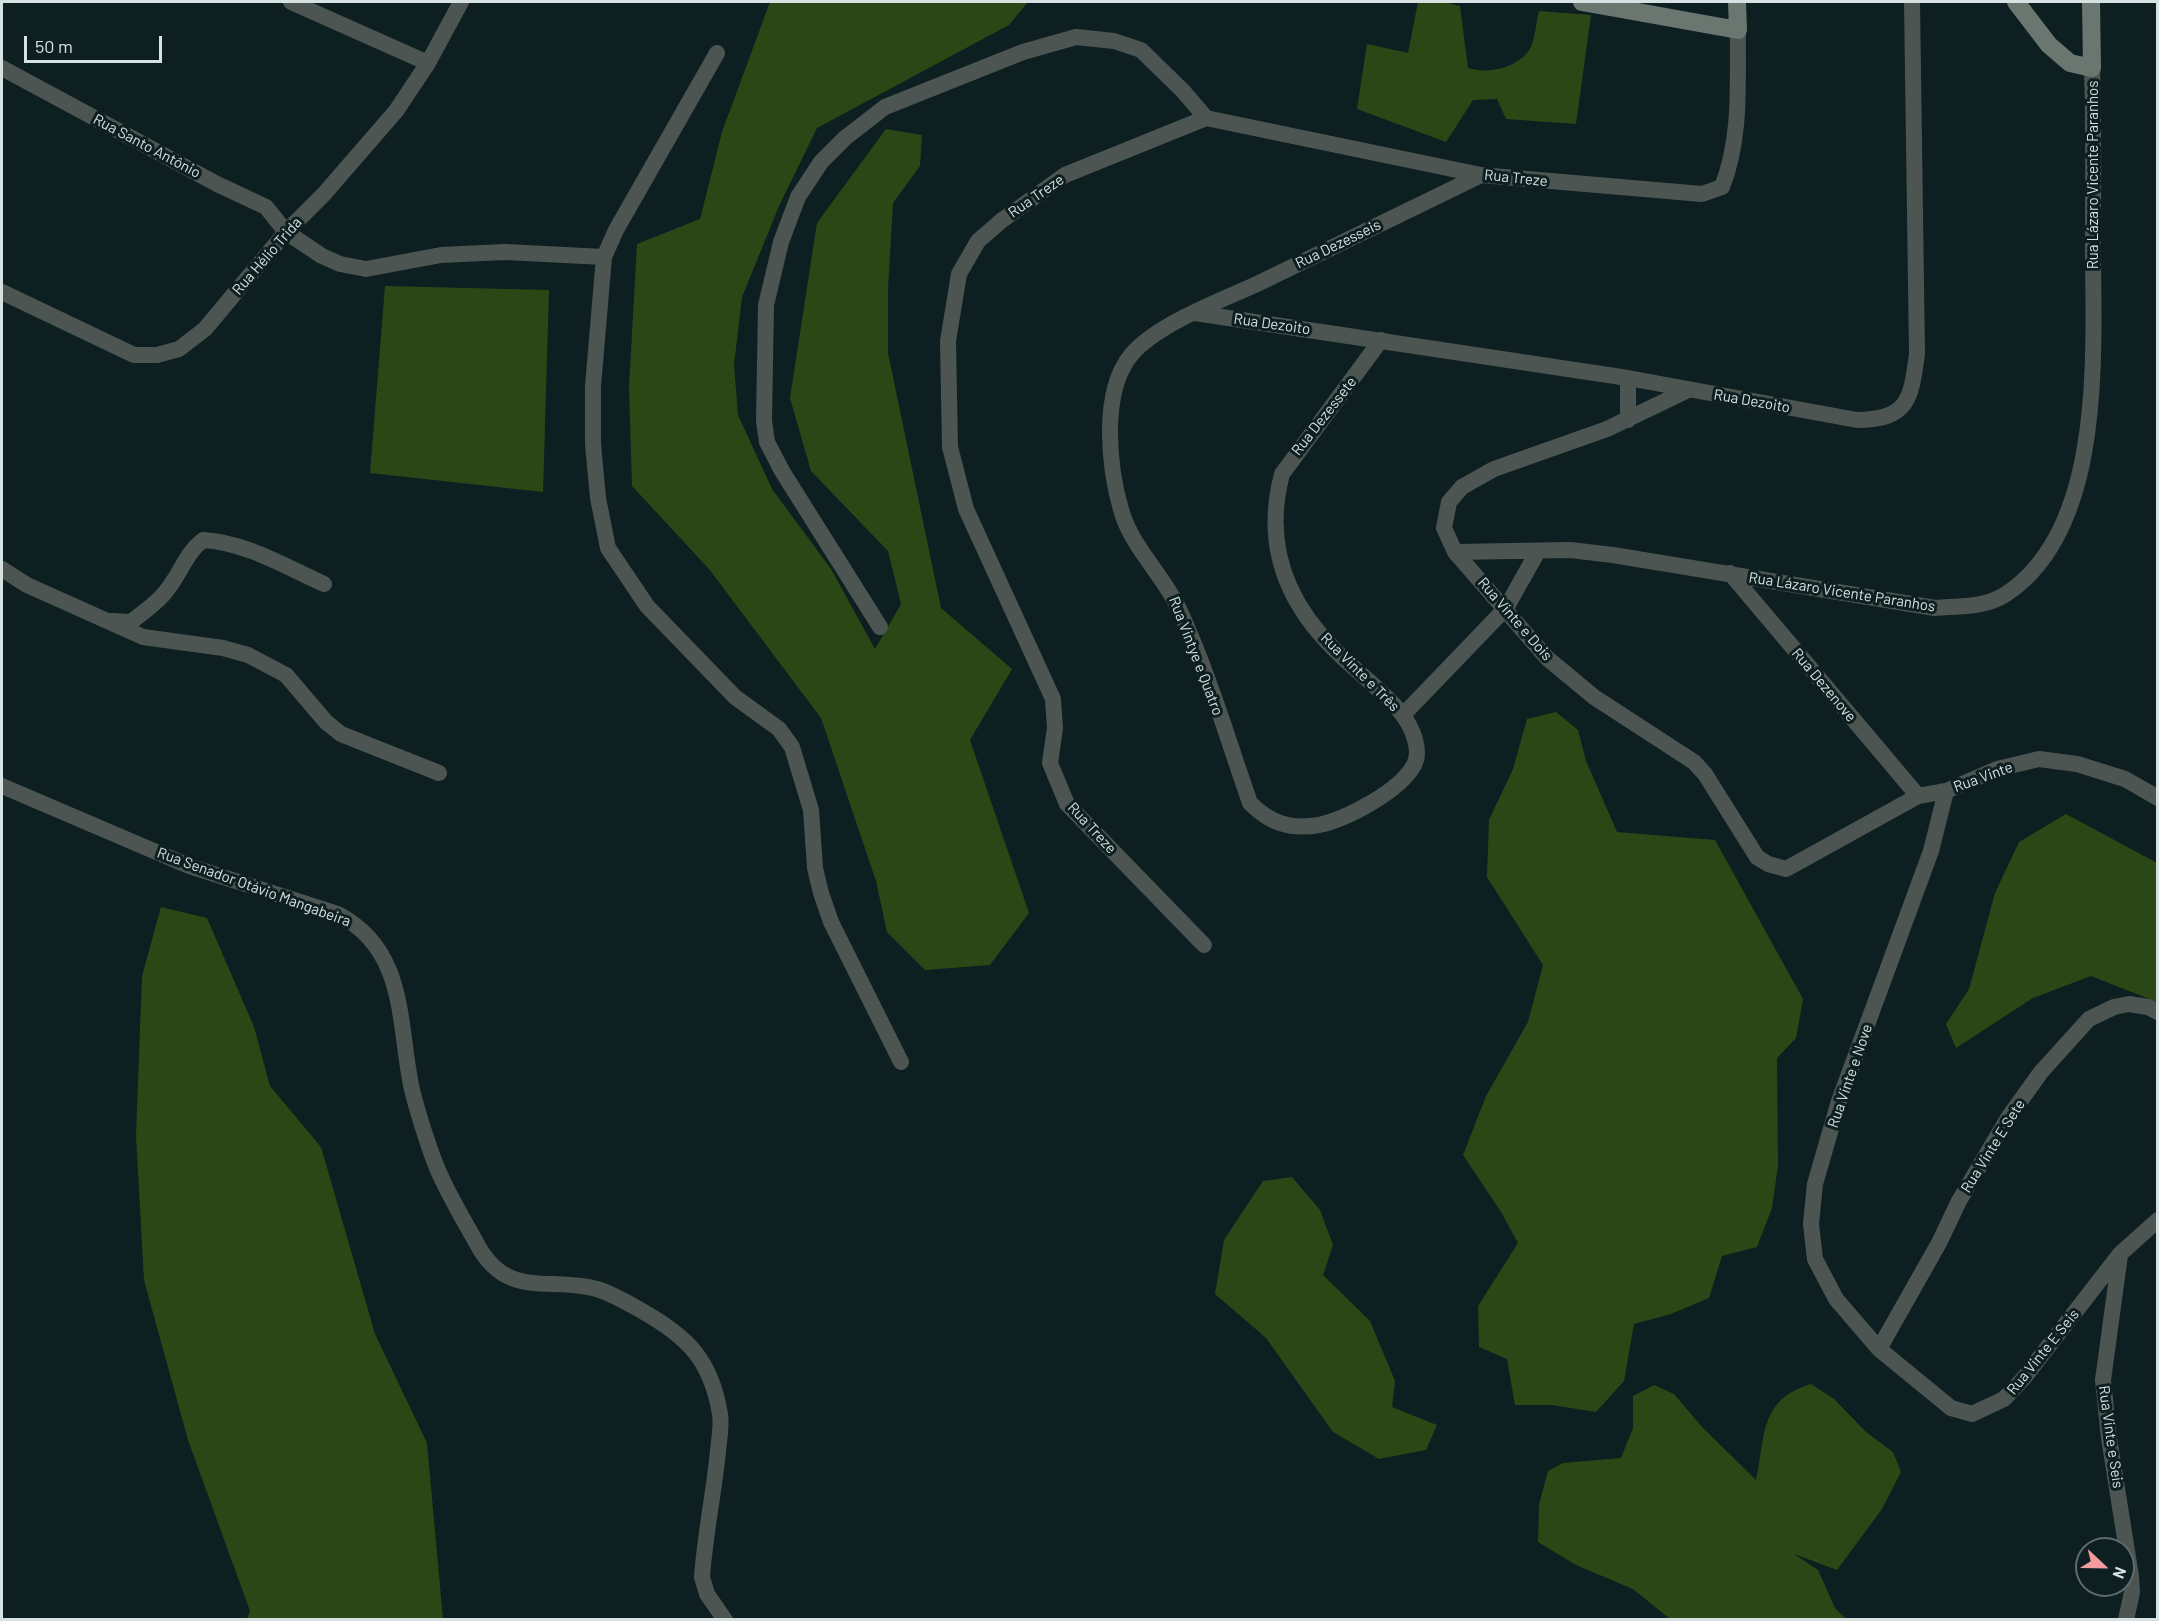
<!DOCTYPE html>
<meta charset="utf-8">
<style>
body{margin:0}
#map{position:relative;width:2159px;height:1621px;overflow:hidden;background:#0d1f20;font-family:Barlow,sans-serif}
canvas{display:block}
.frame{position:absolute;inset:0;border:3px solid #d6e1e2;pointer-events:none}
.north{position:absolute;left:2075px;top:1537px;width:60px;height:60px;box-sizing:border-box;background:#0d1f20;border:2px solid #5d6d6e;border-radius:50%;rotate:112deg;font-size:16px;font-weight:700;line-height:24px;text-align:center;color:#d6e1e2}
.north::after{content:'';display:block;margin:auto;width:21px;height:27px;background:#f49b9f;clip-path:polygon(50% 0,100% 100%,50% 72%,0 100%)}
.scale{position:absolute;left:24px;top:36px;width:138px;height:27px;box-sizing:border-box;border:3px solid #d6e1e2;border-top:0;padding-left:8px;font-size:18px;line-height:21px;white-space:nowrap;color:#d6e1e2;-webkit-text-stroke:4px #0d1f20;paint-order:stroke}
</style>
<div id="map">
<canvas width="2159" height="1621"></canvas>
<div class="frame"></div>
<div class="north">N</div>
<div class="scale">50 m</div>
</div>
<script>
const ctx = document.querySelector('canvas').getContext('2d');
ctx.lineJoin = 'round';
function paint(path, color) {
  ctx.fillStyle = color;
  ctx.fill(path, 'evenodd');
}
function stroke(path, color, width, dash) {
  ctx.strokeStyle = color;
  ctx.lineWidth = width;
  ctx.lineCap = dash ? 'butt' : 'round';
  ctx.setLineDash(dash || []);
  ctx.stroke(path);
}
function label(font, color, halo, rows, align = 'center') {
  ctx.font = font + ' Barlow,sans-serif';
  ctx.lineWidth = 6;
  ctx.setLineDash([]);
  ctx.textBaseline = 'middle';
  ctx.strokeStyle = halo;
  ctx.fillStyle = color;
  for (const [text, x, y, turn = 0] of rows) {
    ctx.save();
    ctx.translate(x, y);
    ctx.rotate((+turn || 0) * Math.PI / 180);
    ctx.textAlign = isNaN(turn) ? turn : align;
    if (halo) ctx.strokeText(text, 0, 0);
    ctx.fillText(text, 0, 0);
    ctx.restore();
  }
}
paint(new Path2D(`
 M770 2H1028L1009 25 817 128 779 206 742 297 734 365 738 415 772 489 831 569 875 649 901 604 888 551 811 471 790 398 817 223 886 129 922 135 920 166 893 203 888 289V353L941 608 1012 669 970 740 1029 913 990 965 925 970 887 932 876 881 821 718 709 569 632 486 629 387 637 244 700 219 722 132Z
 M1418 2H1444L1460 6 1468 68C1487 74 1514 69 1528 52 1535 43 1536 22 1539 11L1591 15 1576 124 1506 119 1497 99 1473 100 1446 142 1357 109 1367 44 1408 53Z
 M385 286 549 290 543 492 370 473Z
 M1556 712 1578 730 1586 761 1617 832 1715 840 1803 999 1796 1038 1777 1058 1778 1165 1772 1208 1757 1247 1722 1256 1709 1298 1671 1314 1634 1324 1624 1381 1596 1412 1552 1405H1515L1507 1359 1479 1347 1478 1306 1518 1243 1501 1212 1463 1155 1486 1096 1528 1022 1543 965 1487 877 1489 820 1513 769 1527 719Z
 M2066 814 2157 863V1002L2091 976 2033 998 1956 1048 1946 1024 1969 989 1995 893 2019 842Z
 M161 907 207 918 254 1027 270 1086 321 1147 375 1334 427 1443 443 1619H247L250 1611 188 1440 144 1280 136 1135 142 976Z
 M1292 1177 1320 1210 1333 1245 1323 1275 1370 1321 1395 1381 1392 1407 1437 1425 1426 1450 1379 1459 1333 1432 1266 1338 1215 1294 1224 1240 1263 1181Z
 M1811 1384 1834 1399 1866 1432 1893 1452 1901 1472 1882 1509 1837 1570 1794 1554 1818 1570 1835 1608 1846 1619H1670L1633 1589 1576 1565 1538 1542 1539 1505 1548 1471 1563 1463 1621 1458 1633 1428V1396L1654 1385 1674 1394 1702 1427 1756 1480C1766 1437 1758 1400 1811 1384Z`), '#2c4716');
stroke(new Path2D(`
 M291 2 428 63
 M717 53 616 230 604 257 593 386V444L598 498 608 548 647 606 735 697 779 729 792 747 811 810 815 868 821 893 831 922 901 1062
 M2 68 217 184 266 207 286 232 322 256 340 264 366 269 441 255 505 252 604 257
 M2 292 134 355H157L179 349 205 329 286 232 324 194 396 111 428 63 461 2
 M1195 313 1628 378 1857 420C1909 420 1911 398 1917 354L1912 2
 M1381 340 1282 474C1264 542 1284 599 1333 648 1355 671 1383 690 1402 714 1412 727 1422 750 1414 765 1400 791 1347 819 1319 825 1290 830 1270 823 1250 803 1227 737 1207 669 1178 607 1162 574 1133 548 1122 513 1109 470 1100 393 1131 355 1157 324 1220 301 1257 284 1332 248 1406 211 1481 175
 M1688 390 1607 429 1494 469 1462 487 1449 502 1444 528 1455 552 1547 658 1594 697 1694 762 1705 774 1757 857 1768 864 1786 869 1918 796 1946 791 1997 769 2039 759 2077 764 2125 779 2158 798
 M1628 420V378
 M1455 552 1570 550 1613 555 1935 608C1959 606 1985 608 2006 594 2106 528 2093 350 2093 246 2093 186 2094 127 2092 68
 M2 569 27 585 143 637 223 648 248 655 286 675 326 722 341 734 439 773
 M1730 573 1918 796
 M111 621 131 622C143 612 158 603 167 590 181 573 185 554 203 540 245 542 286 567 324 584
 M880 627 782 471 767 442 764 421 766 305 781 242 798 197 821 162 845 138 885 107 1023 52 1076 37 1114 41 1141 50 1183 91 1206 118
 M1403 715 1506 608 1538 551
 M2 786 189 866 338 914C406 950 398 1020 411 1085 416 1108 424 1132 432 1155 443 1186 461 1215 477 1244 507 1300 549 1276 597 1289 613 1294 628 1303 642 1311 688 1337 711 1360 720 1414 722 1426 719 1439 718 1451 714 1493 705 1534 702 1577L707 1594 725 1620
 M1946 791 1931 851 1839 1101 1815 1184 1811 1224 1815 1259 1836 1299 1879 1349 1951 1408 1972 1414 2004 1399 2023 1379 2120 1254 2158 1220
 M1204 945 1067 804 1050 763 1055 728 1053 699 966 509 950 447 948 341 959 274 978 241 1001 221 1065 175 1206 118 1481 175 1702 194 1722 187C1742 137 1737 82 1738 30
 M2120 1255 2103 1380 2109 1438 2131 1576 2132 1592 2126 1620
 M1879 1349 1939 1243 1959 1201 2008 1118 2041 1072 2089 1019 2114 1007 2129 1004 2148 1007 2158 1012`), '#4d5552', 16);
stroke(new Path2D(`
 M1582 2 1738 30 1737 2
 M2016 2 2049 45 2070 63 2092 68 2091 2`), '#6a7670', 18);
label('15px', '#d6e1e2', '#0d1f20', [
 ["Rua Santo Antônio",147,146,28],
 ["Rua Lázaro Vicente Paranhos",2093,175,-90],
 ["Rua Treze",1516,178,6],
 ["Rua Treze",1036,196,-35],
 ["Rua Dezesseis",1338,244,-26],
 ["Rua Hélio Trida",267,256,-49],
 ["Rua Dezoito",1272,324,8],
 ["Rua Dezoito",1752,401,10],
 ["Rua Dezessete",1324,416,-52],
 ["Rua Lázaro Vicente Paranhos",1842,592,9],
 ["Rua Vinte e Dois",1515,619,49],
 ["Rua Vintye e Quatro",1196,656,69],
 ["Rua Vinte e Três",1360,672,45],
 ["Rua Dezenove",1824,685,50],
 ["Rua Vinte",1983,777,-20],
 ["Rua Treze",1092,828,47],
 ["Rua Senador Otávio Mangabeira",254,887,20],
 ["Rua Vinte e Nove",1850,1076,-71],
 ["Rua Vinte E Sete",1993,1146,-58],
 ["Rua Vinte E Seis",2043,1352,-51],
 ["Rua Vinte e Seis",2111,1437,82]
]);
</script>
